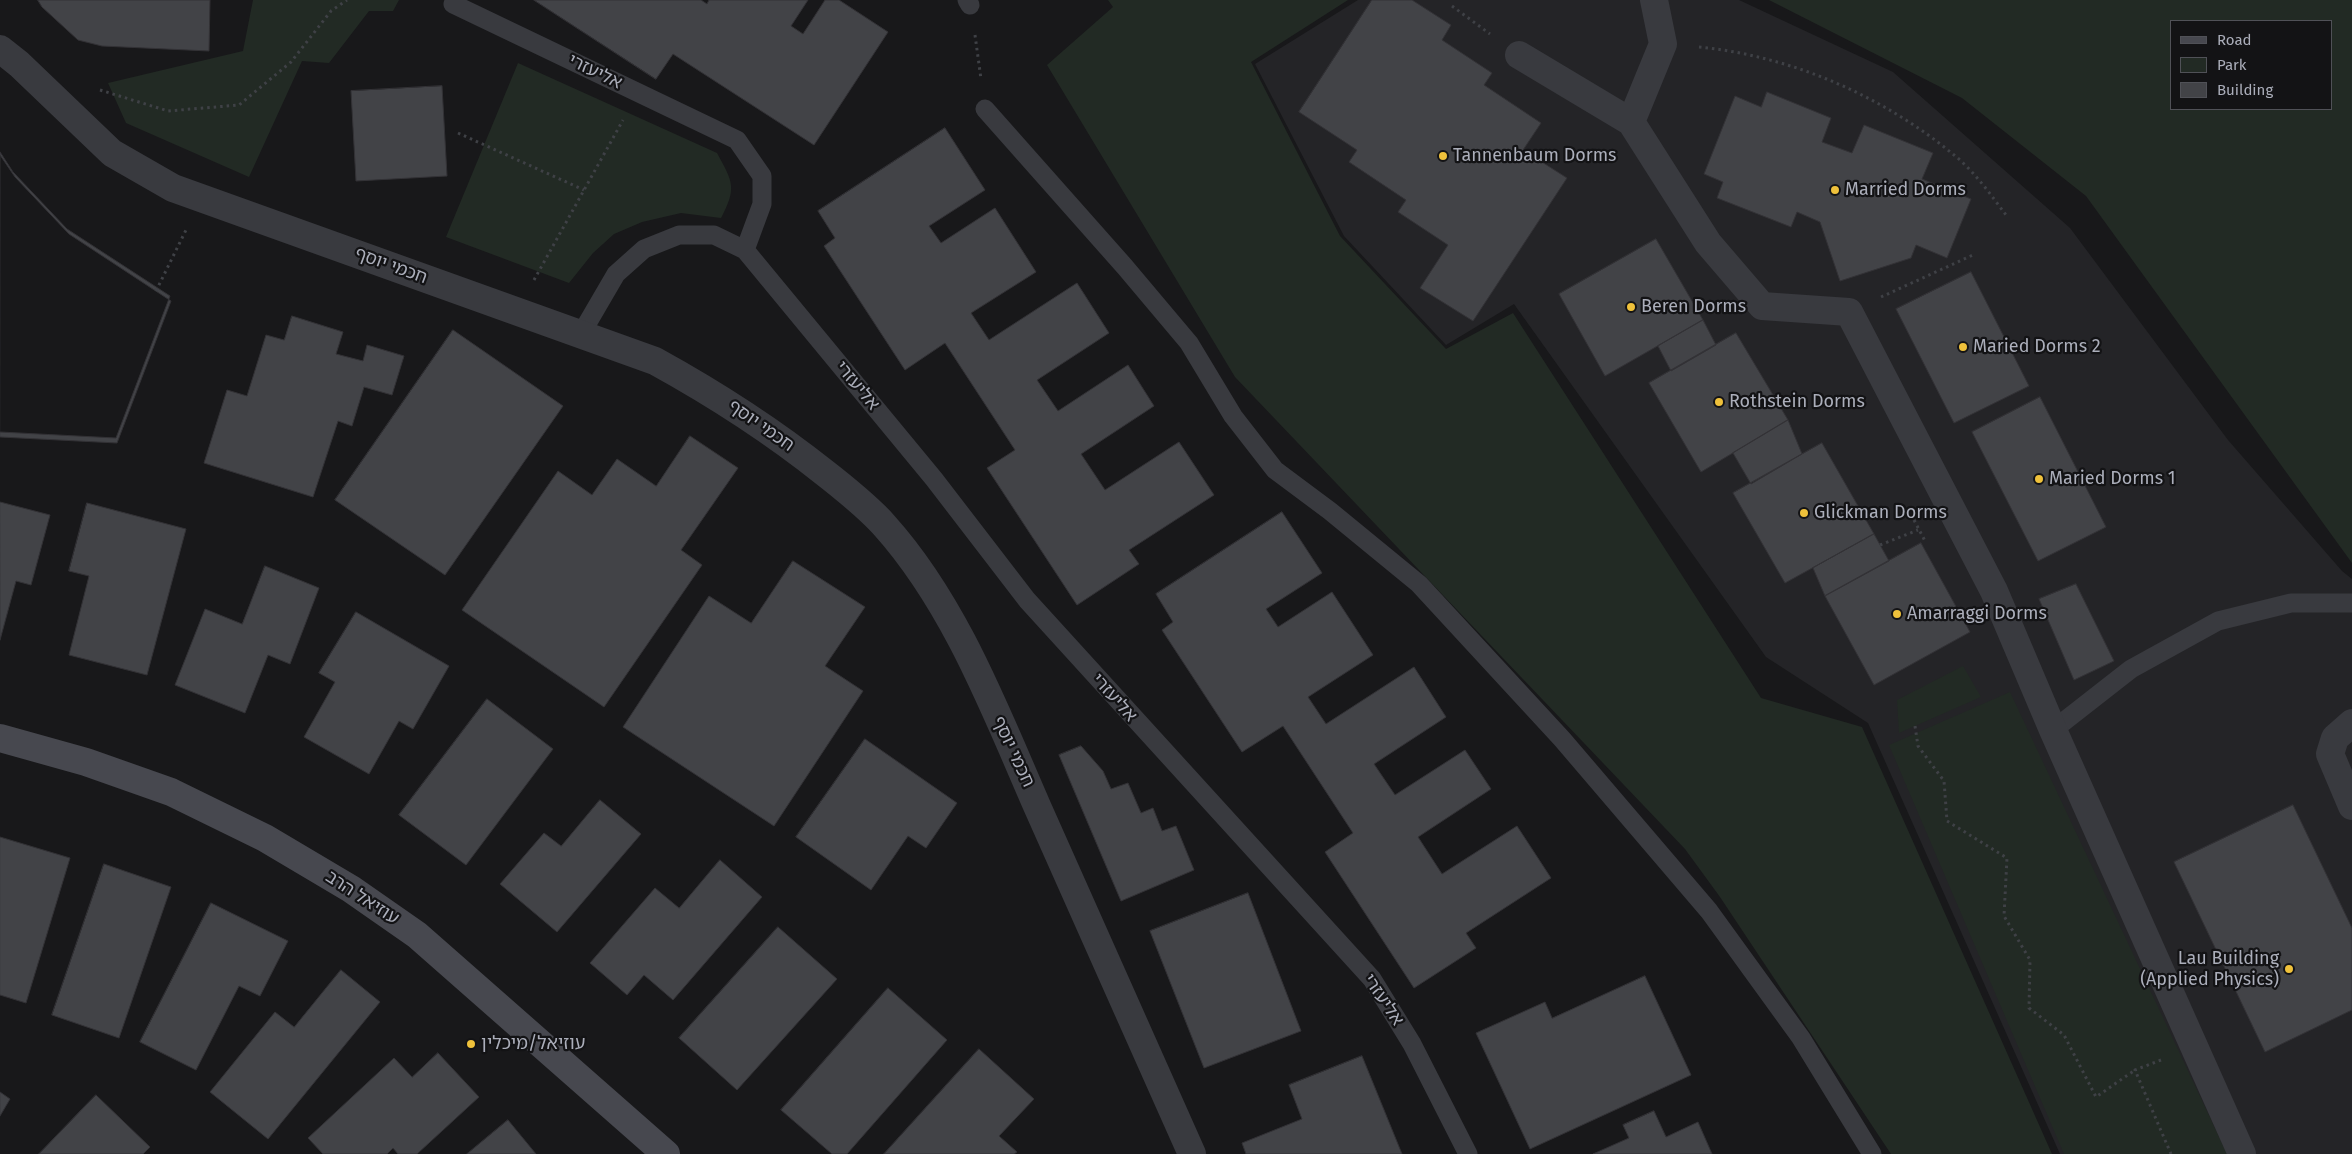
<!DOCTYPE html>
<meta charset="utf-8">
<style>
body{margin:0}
#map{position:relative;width:2352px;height:1154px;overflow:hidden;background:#18181a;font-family:"Fira Sans",sans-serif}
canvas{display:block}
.legend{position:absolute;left:2170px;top:20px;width:162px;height:90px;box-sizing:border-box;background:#131315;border:1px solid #505157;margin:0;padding:6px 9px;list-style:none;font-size:15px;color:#abaeba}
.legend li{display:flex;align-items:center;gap:10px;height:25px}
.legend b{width:25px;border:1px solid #505157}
</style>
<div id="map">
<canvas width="2352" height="1154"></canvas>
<ul class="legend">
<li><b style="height:6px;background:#47484f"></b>Road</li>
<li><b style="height:14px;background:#222a24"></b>Park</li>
<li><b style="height:14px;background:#424347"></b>Building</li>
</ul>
</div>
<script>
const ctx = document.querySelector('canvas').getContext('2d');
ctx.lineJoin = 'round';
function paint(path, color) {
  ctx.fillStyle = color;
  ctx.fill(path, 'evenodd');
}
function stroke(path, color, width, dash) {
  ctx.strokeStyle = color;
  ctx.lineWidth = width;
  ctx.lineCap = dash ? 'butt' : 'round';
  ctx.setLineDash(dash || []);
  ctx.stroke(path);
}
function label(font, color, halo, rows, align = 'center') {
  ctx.font = font + ' "Fira Sans","Noto Sans Hebrew",sans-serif';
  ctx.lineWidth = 4.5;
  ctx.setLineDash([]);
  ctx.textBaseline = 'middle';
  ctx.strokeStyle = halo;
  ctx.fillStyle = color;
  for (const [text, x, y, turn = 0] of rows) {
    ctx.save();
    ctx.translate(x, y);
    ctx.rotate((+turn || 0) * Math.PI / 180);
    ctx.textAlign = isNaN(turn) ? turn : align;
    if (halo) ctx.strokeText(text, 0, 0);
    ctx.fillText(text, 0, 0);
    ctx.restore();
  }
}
paint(new Path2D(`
 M1358 0H1739L1893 72 2070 228 2228 440 2342 571 2352 579V1154H2060L1868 723 1766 657 1514 304 1446 345 1344 236 1255 64Z`), '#242427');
paint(new Path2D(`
 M253 0H399L393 11H369L329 63 302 61 249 177 126 123 108 83 243 51Z
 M1108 0H1348L1251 62 1340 236 1446 349 1513 313 1761 698 1862 727 2052 1154H1891L1720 897 1685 849 1235 377 1047 65 1113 7Z
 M1769 0H2352V563L2086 196 1962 98ZM2171 21H2331V109H2171Z
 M518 63 717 153C733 182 737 188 721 218L681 213 642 222 614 234 593 253 569 283 446 237Z
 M1963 666 1981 697 1899 733 1897 700Z
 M2010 692 2227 1154H2064L1889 745Z`), '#222a24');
const building = new Path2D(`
 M38 0H210L209 51 102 46 78 40 42 7Z
 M534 0H701L707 4 709 0H808L791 26 803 34 825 0H839L888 32 814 145 673 54 656 79Z
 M1372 0H1412L1451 25 1442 40 1492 73 1484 85 1541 123 1523 150 1567 178 1473 321 1420 288 1448 245 1398 212 1406 200 1349 162 1357 150 1299 112Z
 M442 86 447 176 356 181 351 91Z
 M1767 92 1831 118 1822 142 1852 153 1864 125 1933 153 1922 179 1971 199 1947 258 1916 245 1911 258 1840 281 1820 222 1797 212 1791 227 1717 198 1723 182 1704 174 1735 96 1761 107Z
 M945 128 985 190 929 226 941 243 995 208 1036 272 971 313 989 340 1077 283 1109 333 1037 380 1058 411 1128 365 1154 406 1081 454 1105 490 1179 442 1214 495 1129 550 1139 564 1077 605 987 468 1015 450 945 343 905 370 824 246 835 238 818 211Z
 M0 152 13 172 67 229 170 296 116 438 0 432Z
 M0 155 15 177 69 234 171 301 117 443 0 437Z
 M1656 239 1703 320 1605 376 1559 294Z
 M1971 272 2029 386 1954 423 1896 309Z
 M292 316 343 332 336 354 363 361 367 345 404 356 392 395 364 387 352 426 338 421 313 497 204 463 227 390 247 396 266 335 284 340Z
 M1703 320 1716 345 1671 371 1658 346Z
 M453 330 563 406 445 575 335 500Z
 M1736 333 1788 420 1701 472 1649 383Z
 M2040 397 2106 527 2038 561 1972 432Z
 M1788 420 1802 454 1751 484 1733 453Z
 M690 436 738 468 681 550 702 565 604 707 462 610 558 471 592 495 617 459 656 486Z
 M1822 443 1874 534 1785 583 1733 493Z
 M0 502 50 515 31 585 16 581 0 640Z
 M87 503 186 529 147 675 69 655 89 576 69 571Z
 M1282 512 1322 573 1266 609 1278 627 1332 592 1373 655 1308 697 1326 724 1414 667 1446 717 1374 764 1395 795 1465 750 1491 789 1418 837 1442 874 1517 826 1551 878 1466 933 1476 948 1414 988 1325 852 1353 833 1283 726 1242 752 1162 630 1173 622 1156 594Z
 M1874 534 1889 561 1825 596 1813 568Z
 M1921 543 1970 632 1874 685 1825 596Z
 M793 561 865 607 825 666 863 691 774 826 623 727 709 596 751 623Z
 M265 566 319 588 290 664 268 655 245 713 175 685 205 609 242 624Z
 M2076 584 2114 661 2074 680 2039 599Z
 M356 612 449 666 413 729 399 721 369 774 304 737 335 682 319 673Z
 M487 699 553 749 466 865 399 815Z
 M865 739 957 803 926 848 908 836 871 890 796 837Z
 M1081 746 1103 771 1111 789 1128 783 1141 813 1153 808 1162 831 1176 826 1194 870 1121 901 1059 755Z
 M600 800 641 834 557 932 500 884 544 833 561 846Z
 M2293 805 2352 928V1010L2265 1052 2174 862Z
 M0 837 70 858 26 1003 0 995Z
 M720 860 762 897 673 1000 644 975 627 995 590 963 655 888 679 908Z
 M104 864 171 887 119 1038 52 1015Z
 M1248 893 1301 1031 1204 1068 1150 931Z
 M211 903 288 941 260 996 239 986 196 1070 140 1042Z
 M778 927 837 979 737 1090 679 1038Z
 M341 970 380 1002 268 1139 210 1092 275 1012 294 1027Z
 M1645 976 1691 1075 1530 1149 1476 1033 1545 1002 1552 1018Z
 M888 988 947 1040 847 1154H832L781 1110Z
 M979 1049 1034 1099 999 1136 1017 1152 1014 1154H884Z
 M438 1053 479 1097 417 1154H398L393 1148 387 1154H323L308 1138 394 1058 412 1077Z
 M1362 1056 1402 1154H1246L1242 1143 1302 1119 1289 1085Z
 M0 1092 10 1099 0 1116Z
 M96 1095 150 1147 143 1154H39Z
 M1654 1111 1666 1137 1698 1122 1712 1154H1593L1629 1138 1623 1125Z
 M508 1120 536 1154H467Z`);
paint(building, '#424347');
stroke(building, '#333236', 1);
stroke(new Path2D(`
 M1452 6 1490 34
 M975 35 981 79
 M1699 47C1791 56 1883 96 1954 155 1974 171 1991 195 2006 215
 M100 90 168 111 239 105 291 62 331 11 347 0
 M458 133 584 190
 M534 280 623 120
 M156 291 186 230
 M1881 297 1973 255
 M1914 520 1925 541
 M1880 545 1918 530
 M1915 726 1918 746 1944 781 1947 821 2007 858 2004 916 2030 960 2029 1008 2064 1035 2096 1097 2135 1070
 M2161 1060 2135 1070 2171 1154`), '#3f4146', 3, [2.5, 4]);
stroke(new Path2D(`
 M967 0 970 5
 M453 4 737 140 762 176V204L745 250 934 479 1027 600 1372 979 1412 1044 1468 1154
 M985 109 1125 267 1189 343 1233 416 1275 470 1330 511 1419 584 1562 739 1709 911 1801 1038 1872 1154
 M581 334 616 274 644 249 679 235H714L745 250
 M2053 730 2131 669 2218 621 2291 603H2352`), '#393a3f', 19);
stroke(new Path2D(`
 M1654 0 1663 44 1631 122 1708 243 1762 306 1849 312 1994 591 2053 730 2242 1154
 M0 49 19 64 112 153 173 188 655 361C715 394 771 430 825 473 845 489 866 505 884 525 955 604 995 710 1037 806 1089 922 1140 1038 1192 1154
 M1519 55 1631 122
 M2352 723 2335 738 2330 754 2352 806`), '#393a3f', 28);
stroke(new Path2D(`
 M0 738 86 762 171 792 265 838 351 889 417 935 666 1154`), '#47484f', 28);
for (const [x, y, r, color] of [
 [1443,156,5,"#efc13b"],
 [1835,190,5,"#efc13b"],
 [1631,307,5,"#efc13b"],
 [1963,347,5,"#efc13b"],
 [1719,402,5,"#efc13b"],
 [2039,479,5,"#efc13b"],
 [1804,513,5,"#efc13b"],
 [1897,614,5,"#efc13b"],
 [2289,969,5,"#efc13b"],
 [471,1044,5,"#efc13b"]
]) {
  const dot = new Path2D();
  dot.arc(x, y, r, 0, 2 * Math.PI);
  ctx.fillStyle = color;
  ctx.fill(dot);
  stroke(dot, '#131315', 2);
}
label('18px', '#abaeba', '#131315', [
 ["אליעזרי",595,72,26],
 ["חכמי יוסף",391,266,20],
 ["אליעזרי",857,386,50],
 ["חכמי יוסף",761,426,35],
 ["אליעזרי",1114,698,48],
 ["חכמי יוסף",1013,752,65],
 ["עוזיאל הרב",362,898,33],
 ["אליעזרי",1383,1000,56]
]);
label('18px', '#abaeba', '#131315', [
 ["Tannenbaum Dorms",1453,156],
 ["Married Dorms",1845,190],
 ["Beren Dorms",1641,307],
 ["Maried Dorms 2",1973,347],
 ["Rothstein Dorms",1729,402],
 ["Maried Dorms 1",2049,479],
 ["Glickman Dorms",1814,513],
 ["Amarraggi Dorms",1907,614],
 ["Lau Building",2279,959,"right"],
 ["(Applied Physics)",2279,980,"right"],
 ["עוזיאל/מיכלין",481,1044]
], 'left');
</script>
